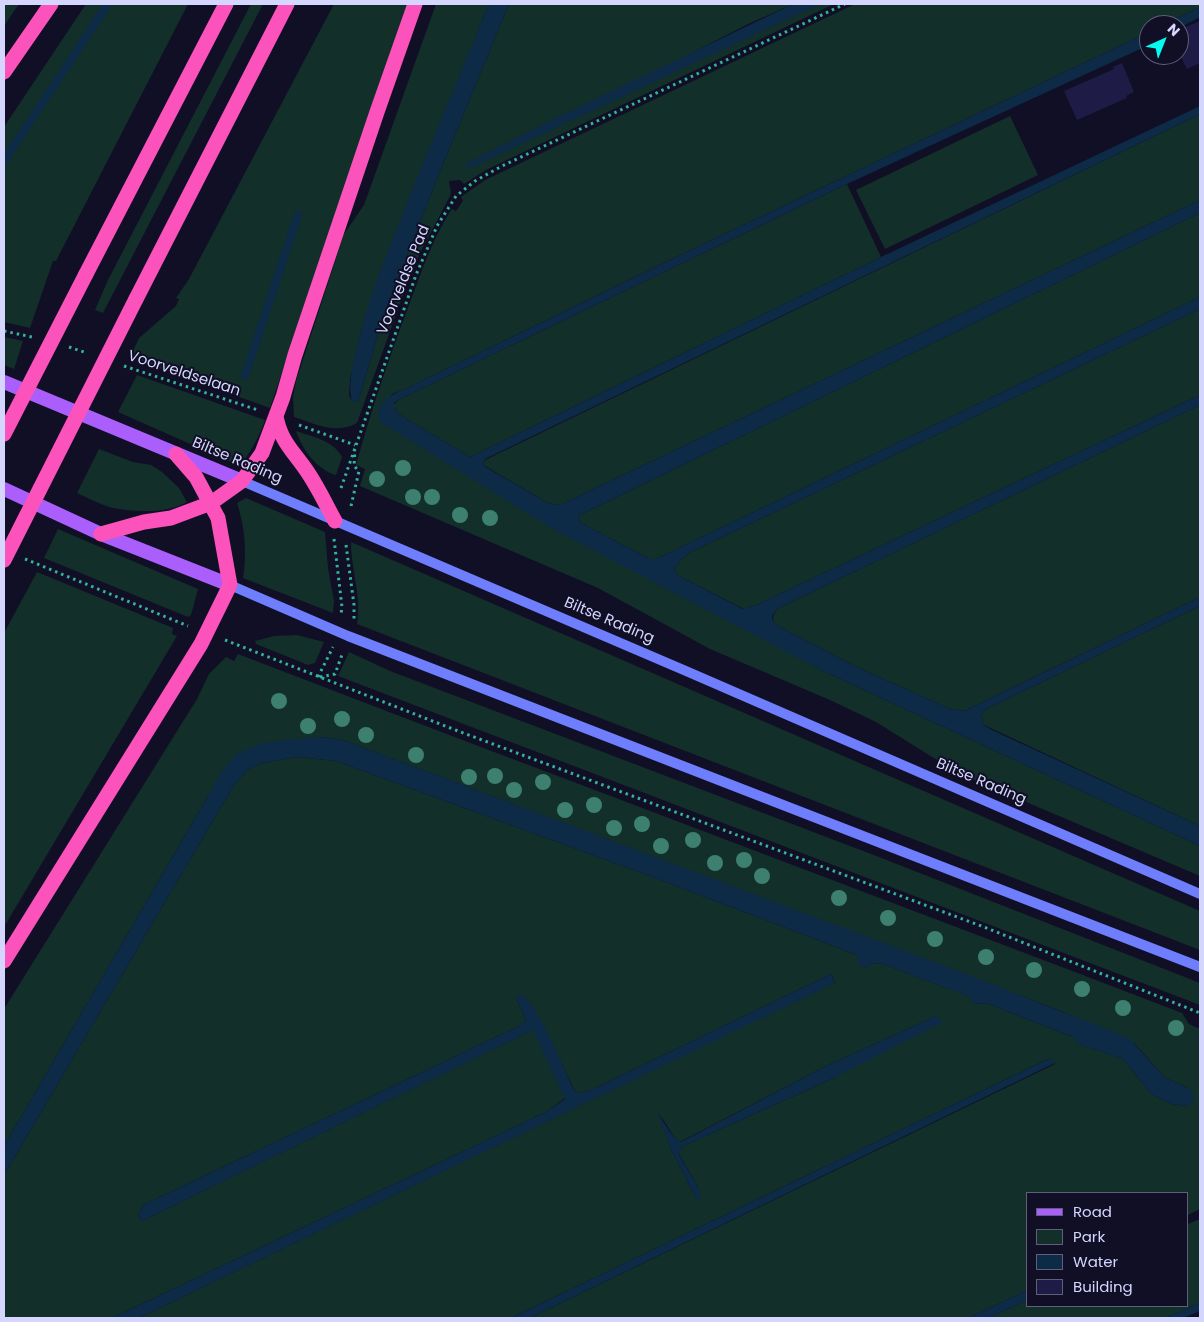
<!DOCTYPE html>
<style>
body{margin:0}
#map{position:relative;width:1204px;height:1322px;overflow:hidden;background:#100f25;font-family:Poppins,sans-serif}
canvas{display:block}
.frame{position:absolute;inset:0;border:5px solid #d5d6fe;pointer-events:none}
.legend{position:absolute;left:1026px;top:1192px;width:162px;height:115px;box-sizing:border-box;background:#100f25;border:1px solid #5f5f7c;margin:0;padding:6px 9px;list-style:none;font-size:15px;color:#d5d6fe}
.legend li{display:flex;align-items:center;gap:10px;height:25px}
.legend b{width:25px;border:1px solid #5f5f7c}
.north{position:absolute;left:1139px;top:15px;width:50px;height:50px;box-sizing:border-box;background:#100f25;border:1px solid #5f5f7c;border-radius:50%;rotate:44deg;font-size:14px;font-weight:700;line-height:20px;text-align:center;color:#d5d6fe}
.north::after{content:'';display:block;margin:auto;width:18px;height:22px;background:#05faf0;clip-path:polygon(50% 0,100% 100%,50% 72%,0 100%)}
</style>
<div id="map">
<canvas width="1204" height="1322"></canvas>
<div class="frame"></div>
<ul class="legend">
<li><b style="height:6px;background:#aa5efc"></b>Road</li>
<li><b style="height:14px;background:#132f2a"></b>Park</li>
<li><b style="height:14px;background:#0d2a47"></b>Water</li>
<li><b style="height:14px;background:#1e1c46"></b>Building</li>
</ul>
<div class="north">N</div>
</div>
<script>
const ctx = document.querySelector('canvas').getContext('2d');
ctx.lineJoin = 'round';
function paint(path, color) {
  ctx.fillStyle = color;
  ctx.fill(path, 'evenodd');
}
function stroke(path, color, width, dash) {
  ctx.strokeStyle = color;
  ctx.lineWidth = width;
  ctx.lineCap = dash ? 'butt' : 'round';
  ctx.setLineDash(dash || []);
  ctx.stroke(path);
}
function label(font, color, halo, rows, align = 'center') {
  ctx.font = font + ' Poppins,sans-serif';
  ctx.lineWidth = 4;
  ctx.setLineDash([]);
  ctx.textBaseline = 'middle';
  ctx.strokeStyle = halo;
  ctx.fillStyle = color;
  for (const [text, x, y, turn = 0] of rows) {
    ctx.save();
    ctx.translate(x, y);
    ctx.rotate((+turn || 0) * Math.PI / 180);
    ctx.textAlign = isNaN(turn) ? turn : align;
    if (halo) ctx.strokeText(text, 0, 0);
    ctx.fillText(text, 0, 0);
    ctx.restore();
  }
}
paint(new Path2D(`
 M4 4H19L4 26Z
 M86 4H188L56 261H53L30 328 4 322V127Z
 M251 4H263L103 313 95 310 108 280Z
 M334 4H410L348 177 270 408 130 358 139 338 176 306 179 299 176 298 189 279Z
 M436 4H489L381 270 361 331 350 380 349 395 351 399 358 402 384 314 441 169 509 4H793L746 25 661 69 820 4H834L486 170 464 184 460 180 449 181 451 192 450 196 422 249 411 273 357 423C335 435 316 424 294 417L293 397 296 381 344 234 364 205Z
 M855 4H1200V7L1163 25H1149V32L678 256 403 390 392 394 378 416 821 670 1200 846V876L958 773 876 722 830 700 710 649 598 588 360 486 365 469 356 465C371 411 389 358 409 305 421 273 432 240 451 210L452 209 456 211 463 201 461 197 485 180Z
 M1200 114V200L562 504 556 505 548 503 483 465 485 460Z
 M1010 116 1038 175 885 249 856 190Z
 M847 184 881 257 470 457 405 418 398 413 394 407V404L400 399Z
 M1200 213V297L656 559H650L581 523 578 517 580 515Z
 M1200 309V395L756 605 744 609 677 575 674 569 682 559 689 553Z
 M4 337 23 341 14 369 4 365Z
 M137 375 265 420C259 438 251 451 240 466L118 412Z
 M1200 405V597L964 711 948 708 857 667 776 625C771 619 773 616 777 609Z
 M296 431C313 437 333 440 342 457L336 475C317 470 302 449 296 431Z
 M99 449 133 462 151 465 162 472 179 488 187 502C167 514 135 512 113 508 101 505 88 498 77 493Z
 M246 498 325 532 328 568 334 601 333 613 243 578C247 552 245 528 237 503Z
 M58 529 198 589 191 615 188 617 44 558Z
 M351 542 1200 911V950L357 624C362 597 351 570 351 542Z
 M37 572 173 628 172 634 177 636 4 927V633Z
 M1200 606V826L984 725 981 716 986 709Z
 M297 635 324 642 315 663 308 665 256 644 255 641 274 636Z
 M349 652 390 671 879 857 1200 983V1005L338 676Z
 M238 654C552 775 867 892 1182 1013L1189 1024 1200 1029V1209L1188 1215V1193H1028V1290L968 1318H530L1055 1064 1050 1058 511 1318H139L835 982 831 974 591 1090 576 1093 540 1019 516 997 526 1021 519 1026 143 1205 138 1216 142 1221 534 1029 565 1098 546 1112 112 1318H4V1175L234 785 247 770 262 763 297 757 336 761 650 876 857 955 859 957 858 961 864 968 872 964 880 963 971 997 970 1001 978 1004 986 1003 1073 1037 1076 1039 1077 1043 1123 1059 1152 1095 1172 1104 1187 1106 1190 1089 1164 1077 1135 1044 1061 1011 343 740 323 737 265 744 208 796 4 1146V1009L197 699 209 674 226 657 234 661ZM936 1016 834 1078 681 1147 679 1154 699 1189 696 1198 671 1149 658 1114C668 1123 669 1134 680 1142L828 1065Z
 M1200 1219V1303L1165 1318H988L1028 1300V1306H1188V1224Z`), '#132f2a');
paint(new Path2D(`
 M489 4H509L441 169 384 314 358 402 353 401C341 385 373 290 381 269 415 180 453 92 489 4Z
 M793 4H820L468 169 466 165 467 163 560 116Z
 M1200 7V17L1179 28V25H1163Z
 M1149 32V45L847 184 400 399 394 403V407L398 413 405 418 470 457 881 257 1200 106V114L485 459 483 465 487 468 548 503 556 505 562 504 1200 200V213L580 515 578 517 581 523 650 559H656L1200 297V309L689 553 682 559 674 569 677 575 743 609 756 605 1200 395V405L777 609 772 616 773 621 776 625 857 667 948 708 964 711 1200 597V606L986 709 981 716 984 725 990 729 1200 826V846L821 670 551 528 379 421C375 404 389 395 403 390L678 256Z
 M323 737 343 740 961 972 1129 1038 1164 1077 1190 1089C1195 1095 1194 1103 1187 1106L1172 1104 1152 1095 1123 1059 1076 1043V1039L1073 1037 986 1003 978 1004 970 1001V997L880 963 872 964 864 968 857 961 859 957 857 955 650 876 336 761 297 757 262 763 247 770 234 785 4 1175V1146L208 796C215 784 223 767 234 757 255 739 296 739 323 737Z
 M831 974 835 983 139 1318H112L546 1112 565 1099 533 1030 142 1221 138 1216 143 1205 519 1026 526 1021 516 997 520 994C541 1006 563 1070 576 1093L591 1090Z
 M936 1016 943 1022 834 1078 681 1147 679 1155 699 1189 701 1202 696 1198 671 1149 657 1113C666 1123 669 1135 681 1142L828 1065Z
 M1050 1058 1055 1063 530 1318H511Z
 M1028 1290V1300L988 1318H968Z
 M1200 1303V1311L1183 1318H1165Z`), '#0d2a47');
stroke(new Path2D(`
 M4 161 108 4
 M245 376 298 215`), '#0d2a47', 8);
paint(new Path2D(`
 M1200 21V63L1187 69 1179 53V43L1186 40 1181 29Z
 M1122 63 1134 92 1126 96 1127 98 1077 120 1064 91 1114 69 1113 67Z`), '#1e1c46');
stroke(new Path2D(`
 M4 331 32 337
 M69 347 87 353
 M124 366 258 410
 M299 425 355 445
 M341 488 416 275 437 226 456 196 475 181 502 166 845 4
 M351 506 359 471 354 466 355 450
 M334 539 342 607 341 614
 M346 545 354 605V620
 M25 559 188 626
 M225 640 458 731 984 927 1200 1013
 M318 677 333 647
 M320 677 335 674 343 652`), '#32b59b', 3, [2.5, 4]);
stroke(new Path2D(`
 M242 481 686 671 1200 894
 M230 585 348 636 1200 967`), '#6e7efc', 10);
stroke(new Path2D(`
 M4 382 242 481
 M4 489 101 534 230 585`), '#aa5efc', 14);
stroke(new Path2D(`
 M4 72 51 4
 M86 274 226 4
 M136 299 287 4
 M276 416C280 439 291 449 304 467 316 483 325 503 335 521
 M101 534 144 522 171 518 211 503 242 481 262 453 283 397 295 355 377 112 415 4
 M4 961 201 644 230 585 218 518 196 477 176 454`), '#fc52bb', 15);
stroke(new Path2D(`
 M4 434 86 274
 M4 560 136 299`), '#fc52bb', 15);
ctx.fillStyle = '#3d8070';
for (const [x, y] of [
 [403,468],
 [377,479],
 [413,497],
 [432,497],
 [460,515],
 [490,518],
 [279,701],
 [342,719],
 [308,726],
 [366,735],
 [416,755],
 [495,776],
 [469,777],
 [543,782],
 [514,790],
 [594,805],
 [565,810],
 [642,824],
 [614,828],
 [693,840],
 [661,846],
 [744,860],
 [715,863],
 [762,876],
 [839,898],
 [888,918],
 [935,939],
 [986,957],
 [1034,970],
 [1082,989],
 [1123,1008],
 [1176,1028]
]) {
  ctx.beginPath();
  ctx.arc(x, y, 8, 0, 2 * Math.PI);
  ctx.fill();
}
label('15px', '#d5d6fe', '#100f25', [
 ["Voorveldse Pad",404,280,-68],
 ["Voorveldselaan",184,374,18],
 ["Biltse Rading",237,461,23],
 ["Biltse Rading",609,621,23],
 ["Biltse Rading",981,782,23]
]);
</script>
